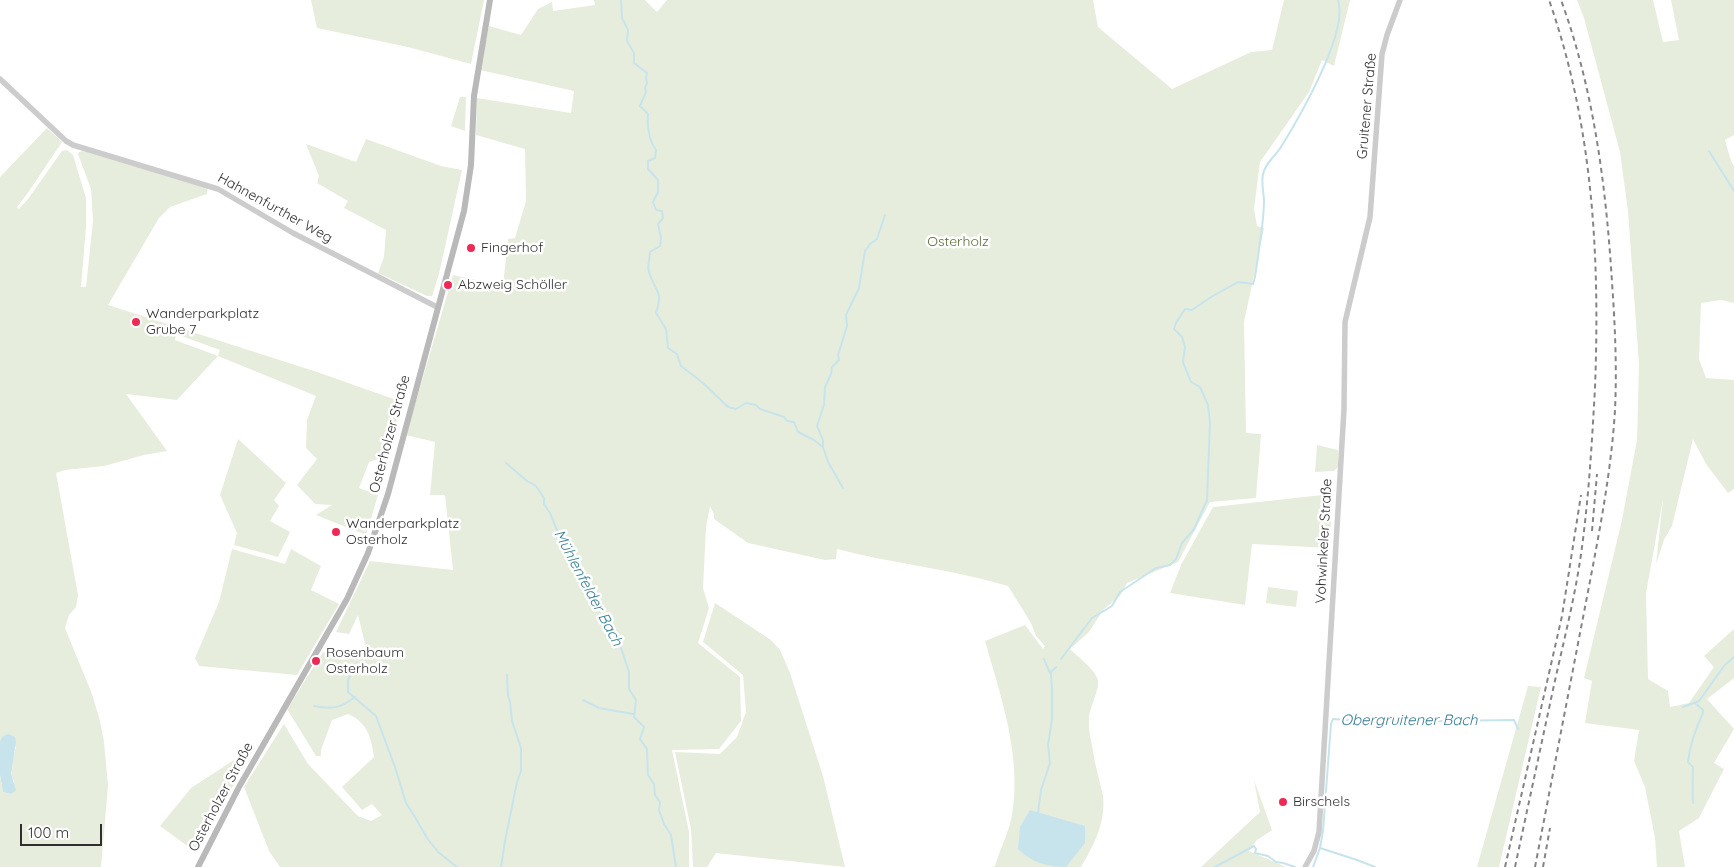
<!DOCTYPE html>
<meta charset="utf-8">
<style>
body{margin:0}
#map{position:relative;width:1734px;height:867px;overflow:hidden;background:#fff;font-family:Quicksand,sans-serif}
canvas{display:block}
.scale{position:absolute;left:20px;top:824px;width:82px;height:22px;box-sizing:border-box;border:2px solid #2f2f2f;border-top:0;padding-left:6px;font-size:15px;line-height:18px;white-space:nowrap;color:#2f2f2f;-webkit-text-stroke:4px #fff;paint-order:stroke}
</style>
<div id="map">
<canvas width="1734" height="867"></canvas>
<div class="scale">100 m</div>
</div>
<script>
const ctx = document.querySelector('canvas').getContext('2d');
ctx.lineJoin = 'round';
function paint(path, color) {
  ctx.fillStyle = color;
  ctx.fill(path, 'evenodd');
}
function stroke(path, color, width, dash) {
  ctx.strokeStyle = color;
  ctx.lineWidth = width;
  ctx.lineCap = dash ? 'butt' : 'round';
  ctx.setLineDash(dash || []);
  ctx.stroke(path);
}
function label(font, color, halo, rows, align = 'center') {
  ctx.font = font + ' Quicksand,sans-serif';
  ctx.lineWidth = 5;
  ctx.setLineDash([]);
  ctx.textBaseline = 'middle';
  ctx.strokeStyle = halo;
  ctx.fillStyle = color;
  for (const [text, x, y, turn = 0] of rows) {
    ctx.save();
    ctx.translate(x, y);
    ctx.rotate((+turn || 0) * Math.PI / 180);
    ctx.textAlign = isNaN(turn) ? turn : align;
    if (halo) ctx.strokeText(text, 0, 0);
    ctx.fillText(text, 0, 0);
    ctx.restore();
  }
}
paint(new Path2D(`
 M311 0H484L471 64 408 47 317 28Z
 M594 0H645L657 12 667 0H1093L1098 27 1172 89 1251 52 1272 50 1284 0H1350L1334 66 1322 60 1309 92 1260 162 1254 209 1257 226 1264 228 1244 322 1246 433 1261 434 1256 498 1210 502 1178 562 1127 583 1120 596 1104 609 1089 632 1070 649C1079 658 1094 668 1098 680 1100 688 1090 707 1089 717 1088 728 1091 740 1093 751 1095 766 1100 781 1103 796 1106 822 1094 845 1081 867H992L995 866C1000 849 1009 832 1012 815 1022 757 1001 697 985 641L1025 625 1043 649 1045 646 1036 636 1031 623 1008 586C952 569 894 564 837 549L836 559 825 560 748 543 714 519V514L710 506 706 528 703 588 709 608 698 643 740 677 741 721 719 749 672 750 689 832V867H280L269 851 244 787 284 724 308 764 358 816 371 821 382 815 372 804 362 810 342 787 374 757C371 737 368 723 348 714L332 720 321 750V756H316L287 709 323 652 343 660 367 652 358 615 349 634 336 632 370 561 453 570 445 495H430L435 442 406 435 453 275 503 286 508 239 515 238 526 201 525 149 476 135 477 98 571 113 574 91 480 70 489 26 521 35 538 9 552 2 553 11 595 5Z
 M1577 0H1653L1663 42 1679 40 1671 0H1734V135L1725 140 1731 161 1734 166V303L1721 300 1701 303 1699 359 1706 378 1734 380V489L1728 493 1706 464 1693 439 1672 526 1664 540 1656 564 1663 499 1646 593 1648 679 1668 691 1670 707 1689 703 1714 667 1704 656 1734 629V678L1707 699 1734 729 1714 763 1724 769 1699 818 1679 831 1685 867H1657L1655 838 1645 787 1634 761 1639 730 1585 723 1592 681 1584 678 1622 520 1637 440 1639 365 1628 211 1620 152 1584 18Z
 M460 97H466L465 131 451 126Z
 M47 128 62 142 27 194 17 207 19 209 28 199 62 151 67 150 73 155 86 198V227L81 287H86L93 221 91 189 78 154 79 152 83 151 207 188V194L170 207 159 218 108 305 317 372 402 402 387 456 369 462 359 488 378 495 366 535 316 515 332 505 315 504 297 485 317 459 306 448 307 420 316 396 218 356 177 400 126 394 167 451 144 455 104 466 65 470 56 473 78 595 76 607 69 615 65 628 92 694 100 721 104 742 108 786 101 867H0V775L3 792 10 794 14 781C8 772 13 756 16 747L2 737 0 741V177ZM176 334 220 350 218 356 175 340Z
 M366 139 441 166 462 170 439 274 432 296H427L378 273 384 257 386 230 344 208 348 201 317 183 319 176 306 144 356 162Z
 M238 439 286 483 274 500 279 506 270 521 290 532 278 557 234 545 237 533 220 495Z
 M1317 445 1338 450V467L1334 471 1315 472Z
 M1332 494 1330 548 1252 544 1245 605 1170 593 1181 565 1213 507Z
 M232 549 285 564 291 549 321 566 311 590 339 604 297 675 199 666 195 658 219 602Z
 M1268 587 1298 591 1296 607 1266 603Z
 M715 603 771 640 780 650 790 673 823 776 845 867 716 853 707 867H693L691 829 675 752 720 754 737 737 746 712 743 675 703 642Z
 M1528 686 1541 687 1499 867H1477Z
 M254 747 197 853 160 826 191 788Z
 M1254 780 1272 830 1257 840 1249 851 1286 867H1201L1260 812Z`), '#e7eddc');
paint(new Path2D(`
 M8 734 15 737 16 742 11 773 16 791 10 794 3 792 0 775V741L2 737Z
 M1030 810 1085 826V843L1066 867C1047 867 1031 862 1018 849L1020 827Z`), '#c7e4ed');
stroke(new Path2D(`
 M621 0 622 18 628 30 627 41 634 53V63L647 73 646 78 647 83 645 88 646 92 640 106 648 114C647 127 648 139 656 150L655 158 648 161V169L658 180V192L653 202 656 210 662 211 663 218 658 224 661 238 660 246 650 252C650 258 647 266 649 272 654 291 664 289 656 313L666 329 668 348 677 354 681 366 703 383 728 407 736 409 746 403 756 405 760 409 784 417 787 421 794 422 798 432 814 440 823 447 828 462 843 488
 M1709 151 1734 191
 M823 447V440L817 426 824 405 825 387 831 374 832 367 839 360 838 355 847 326 846 315 859 288 865 251 870 244 877 239 885 215
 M506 463 527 481 536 486 544 498V504L550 513 557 530 589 582 594 603 603 612 619 642 629 672V689L636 700 634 717 644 727 640 739 647 749 648 775 654 784 655 795 660 802 659 810 664 824 671 835 676 867
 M1044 659 1050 673
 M1061 659 1092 618 1112 606 1120 592 1156 568 1170 565 1176 559 1182 543 1194 529 1207 500 1210 423 1208 405 1200 387 1191 382 1183 362 1185 347 1182 337 1174 329 1176 323 1185 309 1192 310 1211 297 1238 282 1253 284C1256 276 1256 267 1258 258 1260 239 1264 220 1264 201 1264 192 1260 180 1264 171 1267 162 1276 155 1281 147 1299 118 1349 32 1338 0
 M357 663 348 680V692L376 716 395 767 406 803 415 817 427 838 438 852 457 867
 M583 700 599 708 633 714
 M314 706C333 709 339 709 355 697
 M1683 707 1699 701 1724 666 1734 657
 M1693 803C1692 792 1693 778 1693 767L1688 762C1690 744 1695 730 1703 713V710L1695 703
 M1038 813 1041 790 1050 763 1048 745 1052 719V690L1051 675V672L1056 667
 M1320 848 1323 831 1331 724 1333 719 1372 722 1514 720 1518 729
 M501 867 505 841 517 782 521 771V748L512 721 510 702 508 696 507 675
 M1215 867 1254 846 1256 849 1255 853 1268 856 1276 862 1283 863 1295 867
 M1313 867 1320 848 1357 860 1375 867`), '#c7e4ed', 2);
stroke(new Path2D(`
 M0 79 66 141 73 145 218 189 293 233 437 307
 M1305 867 1314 851 1319 832 1344 409 1345 322 1370 217 1382 54 1387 35 1400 0`), '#ccc', 5.5);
stroke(new Path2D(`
 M198 867 239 787 347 599 368 553 388 494 464 211 471 165 474 96 490 0`), '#b9b9b9', 6);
stroke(new Path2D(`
 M1592 531 1597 474
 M1505 867 1562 616 1581 495
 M1515 867C1528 806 1541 746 1554 685 1564 640 1576 593 1582 547 1589 494 1592 441 1595 388 1600 257 1593 125 1549 0
 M1535 867C1552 779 1569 690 1586 602 1598 539 1611 475 1615 410 1617 367 1615 325 1612 282 1606 187 1594 90 1561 0
 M1543 867 1550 828`), '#848484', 2, [5, 4]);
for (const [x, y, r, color] of [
 [471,248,5,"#ed2955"],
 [448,285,5,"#ed2955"],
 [136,322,5,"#ed2955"],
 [336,532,5,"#ed2955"],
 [316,661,5,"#ed2955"],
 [1283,802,5,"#ed2955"]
]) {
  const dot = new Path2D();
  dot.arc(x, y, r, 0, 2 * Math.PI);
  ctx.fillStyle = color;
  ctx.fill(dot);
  stroke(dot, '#fff', 2);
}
label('14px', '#2f2f2f', '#fff', [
 ["Gruitener Straße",1367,106,-85],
 ["Hahnenfurther Weg",275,208,29],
 ["Osterholzer Straße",390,434,-75],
 ["Vohwinkeler Straße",1324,541,-87],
 ["Osterholzer Straße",221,797,-62]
]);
label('14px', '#596c3a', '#fff', [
 ["Osterholz",958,242]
]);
label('14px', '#2f2f2f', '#fff', [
 ["Fingerhof",481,248],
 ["Abzweig Schöller",458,285],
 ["Wanderparkplatz",146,314],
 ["Grube 7",146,330],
 ["Wanderparkplatz",346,524],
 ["Osterholz",346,540],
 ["Rosenbaum",326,653],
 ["Osterholz",326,669],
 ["Birschels",1293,802]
], 'left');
label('italic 15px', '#397e95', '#fff', [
 ["Mühlenfelder Bach",588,588,62],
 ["Obergruitener Bach",1409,720]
]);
</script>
